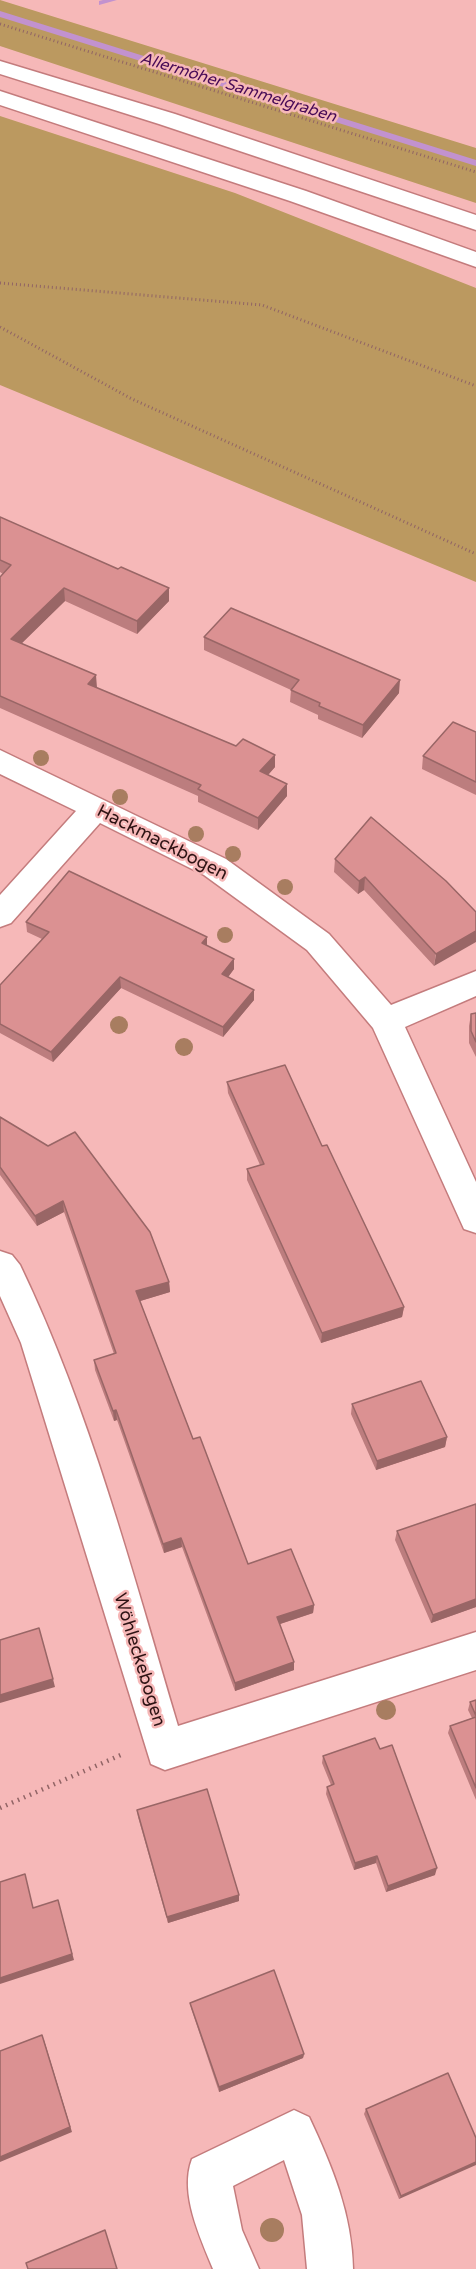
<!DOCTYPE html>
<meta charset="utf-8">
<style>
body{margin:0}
canvas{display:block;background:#f6b8b8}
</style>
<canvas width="476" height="2269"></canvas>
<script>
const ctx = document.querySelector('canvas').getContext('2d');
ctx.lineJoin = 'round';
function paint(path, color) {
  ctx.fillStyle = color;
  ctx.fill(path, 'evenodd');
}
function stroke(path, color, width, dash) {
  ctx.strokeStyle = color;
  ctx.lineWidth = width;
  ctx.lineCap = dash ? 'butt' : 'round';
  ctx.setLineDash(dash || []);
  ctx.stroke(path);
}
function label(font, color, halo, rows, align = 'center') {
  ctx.font = font + ' "Varela Round",sans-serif';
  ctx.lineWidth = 5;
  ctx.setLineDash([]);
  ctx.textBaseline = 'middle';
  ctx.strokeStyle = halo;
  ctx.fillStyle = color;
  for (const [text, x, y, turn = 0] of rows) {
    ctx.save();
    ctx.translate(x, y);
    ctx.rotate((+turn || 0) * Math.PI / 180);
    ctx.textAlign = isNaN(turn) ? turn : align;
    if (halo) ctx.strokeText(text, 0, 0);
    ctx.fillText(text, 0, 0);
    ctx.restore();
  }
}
paint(new Path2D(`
 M0 0 476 148V203L0 46Z
 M0 116 235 193 476 288V582L0 385Z`), '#bb9960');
paint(new Path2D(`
 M103 0H117L99 5V1Z
 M0 11 476 160V166L0 17Z`), '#c292cf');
const street = new Path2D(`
 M0 750 226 859 329 934 391 1005 476 971V996L405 1027 476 1182V1233L464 1229 373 1028 307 950 204 875 100 823 11 923 0 927V895L76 811 0 774Z
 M0 1251 12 1255 20 1265C90 1411 132 1571 178 1726L476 1632V1670L165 1770 151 1764 21 1343 0 1296Z
 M294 2110 309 2117C332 2166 352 2214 353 2269H307L302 2215 284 2160 233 2186 242 2230 259 2269H213C200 2237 179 2193 192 2159Z`);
const highway = new Path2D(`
 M0 61 175 114 476 215V230L159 124 0 74Z
 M0 91 306 191 476 252V267L290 201 0 105Z`);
stroke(street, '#c47c7d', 3);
stroke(highway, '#c47c7d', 3);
stroke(new Path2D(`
 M0 24 476 172
 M0 283 262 305 476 386
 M0 327 132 399 476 554`), '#916465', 3, [1, 3]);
stroke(new Path2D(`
 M0 1808 123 1754`), '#916465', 4.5, [1.5, 5]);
paint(street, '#fff');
paint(highway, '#fff');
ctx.fillStyle = '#a87d60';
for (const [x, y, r] of [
 [41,758,8],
 [120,797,8],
 [196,834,8],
 [233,854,8],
 [285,887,8],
 [225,935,8],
 [119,1025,9],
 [184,1047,9],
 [386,1710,10],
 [272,2230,12]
]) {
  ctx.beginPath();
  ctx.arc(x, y, r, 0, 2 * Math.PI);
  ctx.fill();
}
paint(new Path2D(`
 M0 517 118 569 169 588V601L137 634 65 601 21 643 97 688 275 767 268 775 287 784V796L258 830 198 802V796L0 708V577L3 574 0 572Z
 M204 637 399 693 362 738 318 719V715L290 702 291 690 204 650Z
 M476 732V795L422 769 423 756Z
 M335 859 446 881 434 966 364 890 358 894 334 872Z
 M26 922 207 937V946L234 959V969L228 977 254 990V1000L223 1037 121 988 53 1062 0 1033V985L42 939 27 932Z
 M476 1013V1057L469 1043V1026L471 1014Z
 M227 1082 322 1146 404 1307 402 1317 321 1343 247 1180V1169L260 1165 228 1093Z
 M0 1117 169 1282 170 1292 140 1301 193 1439 248 1564 314 1605 313 1613 280 1624 294 1662V1670L235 1691 182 1547 164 1553 117 1420 114 1421 95 1370 94 1360 114 1354 64 1212 37 1226 0 1175Z
 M352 1404 447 1437 445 1447 376 1470 351 1414Z
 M476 1504V1607L431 1623 395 1540 397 1531Z
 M476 1700V1800L448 1733 450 1726 472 1718 468 1710 470 1702Z
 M323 1756 435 1875 386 1892 376 1863 354 1870 326 1794 327 1787 331 1785 322 1763Z
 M137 1810 239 1901 168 1923 138 1817Z
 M190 2003 304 2054 303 2058 219 2092 191 2008Z
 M366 2109 476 2138 399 2199 364 2114Z`), '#bc7d7e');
paint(new Path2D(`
 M64 588 65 601 13 652 11 639Z
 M169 588V601L137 634V621Z
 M96 675 97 688 88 684Z
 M400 680 399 693 362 738 363 725Z
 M275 755V767L260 784V771Z
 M287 784V796L258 830V818Z
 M365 877 364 890 358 894 359 881Z
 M476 931V942L434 966 436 954Z
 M207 937V947L202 943Z
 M234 959V969L223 984 222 974Z
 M120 977 121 988 53 1062 51 1052Z
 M254 990V1000L223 1037V1027Z
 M63 1201 64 1212 37 1226 35 1216Z
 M169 1282 170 1292 137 1302 136 1291Z
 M404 1307 402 1317 321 1343 322 1333Z
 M116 1410 117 1420 114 1421 113 1411Z
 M447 1437 445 1447 376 1470 377 1461Z
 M181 1538 182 1547 164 1553 163 1544Z
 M476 1599V1607L431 1623 433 1615Z
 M314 1605 313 1613 277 1625V1617Z
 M294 1662V1670L235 1691V1683Z
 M53 1679 55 1687 0 1703V1695Z
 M377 1856 376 1863 354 1870 355 1863Z
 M437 1868 435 1875 386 1892 388 1886Z
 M239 1895V1901L168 1923 167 1917Z
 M58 1900 74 1960 0 1984V1978Z
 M44 2040 72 2132 0 2162V2157Z
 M304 2054 303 2058 219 2092V2087Z
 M476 2162V2165L399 2199 401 2196Z`), '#966');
const building = new Path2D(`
 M0 517 118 569 121 567 169 588 137 621 64 588 11 639 96 675 88 684 236 746 243 739 275 755 260 771 287 784 258 818 198 789 201 785 0 696V577L11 565 0 560Z
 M231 608 400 680 363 725 319 706 320 703 291 690 299 680 204 637Z
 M453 722 476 732V782L423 756Z
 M371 817 446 881 476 912V931L436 954 365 877 359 881 335 859Z
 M69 871 207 937 202 943 234 959 222 974 254 990 223 1027 120 977 51 1052 0 1024V985L49 932 26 922Z
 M476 1013V1042L471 1031V1014Z
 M285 1065 322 1146 327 1145 404 1307 322 1333 247 1169 264 1164 227 1082Z
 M0 1117 48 1146 75 1132 150 1232 169 1282 136 1291 193 1439 200 1437 248 1564 291 1549 314 1605 277 1617 294 1662 235 1683 181 1538 163 1544 116 1410 113 1411 94 1360 116 1353 63 1201 35 1216 0 1167Z
 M421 1381 447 1437 377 1461 352 1404Z
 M476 1504V1599L433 1615 397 1531Z
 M39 1628 53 1679 0 1695V1640Z
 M476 1700V1716L470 1702Z
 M476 1717V1788L450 1726Z
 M375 1738 380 1749 392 1745 437 1868 388 1886 377 1856 355 1863 327 1787 334 1784 323 1756Z
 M207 1789 239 1895 167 1917 137 1810Z
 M25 1874 33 1908 58 1900 72 1954 0 1978V1882Z
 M274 1970 304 2054 219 2087 190 2003Z
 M42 2035 70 2127 0 2157V2051Z
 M448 2073 476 2138V2162L401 2196 366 2109Z
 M105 2230 117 2269H28L26 2263Z`);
paint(building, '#db9192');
stroke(building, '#966', 1.5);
label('italic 16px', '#470a56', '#f6b8b8', [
 ["Allermöher Sammelgraben",238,88,17]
]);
label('18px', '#2e1314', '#f6b8b8', [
 ["Hackmackbogen",162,843,27],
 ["Wöhleckebogen",139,1660,73]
]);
</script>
